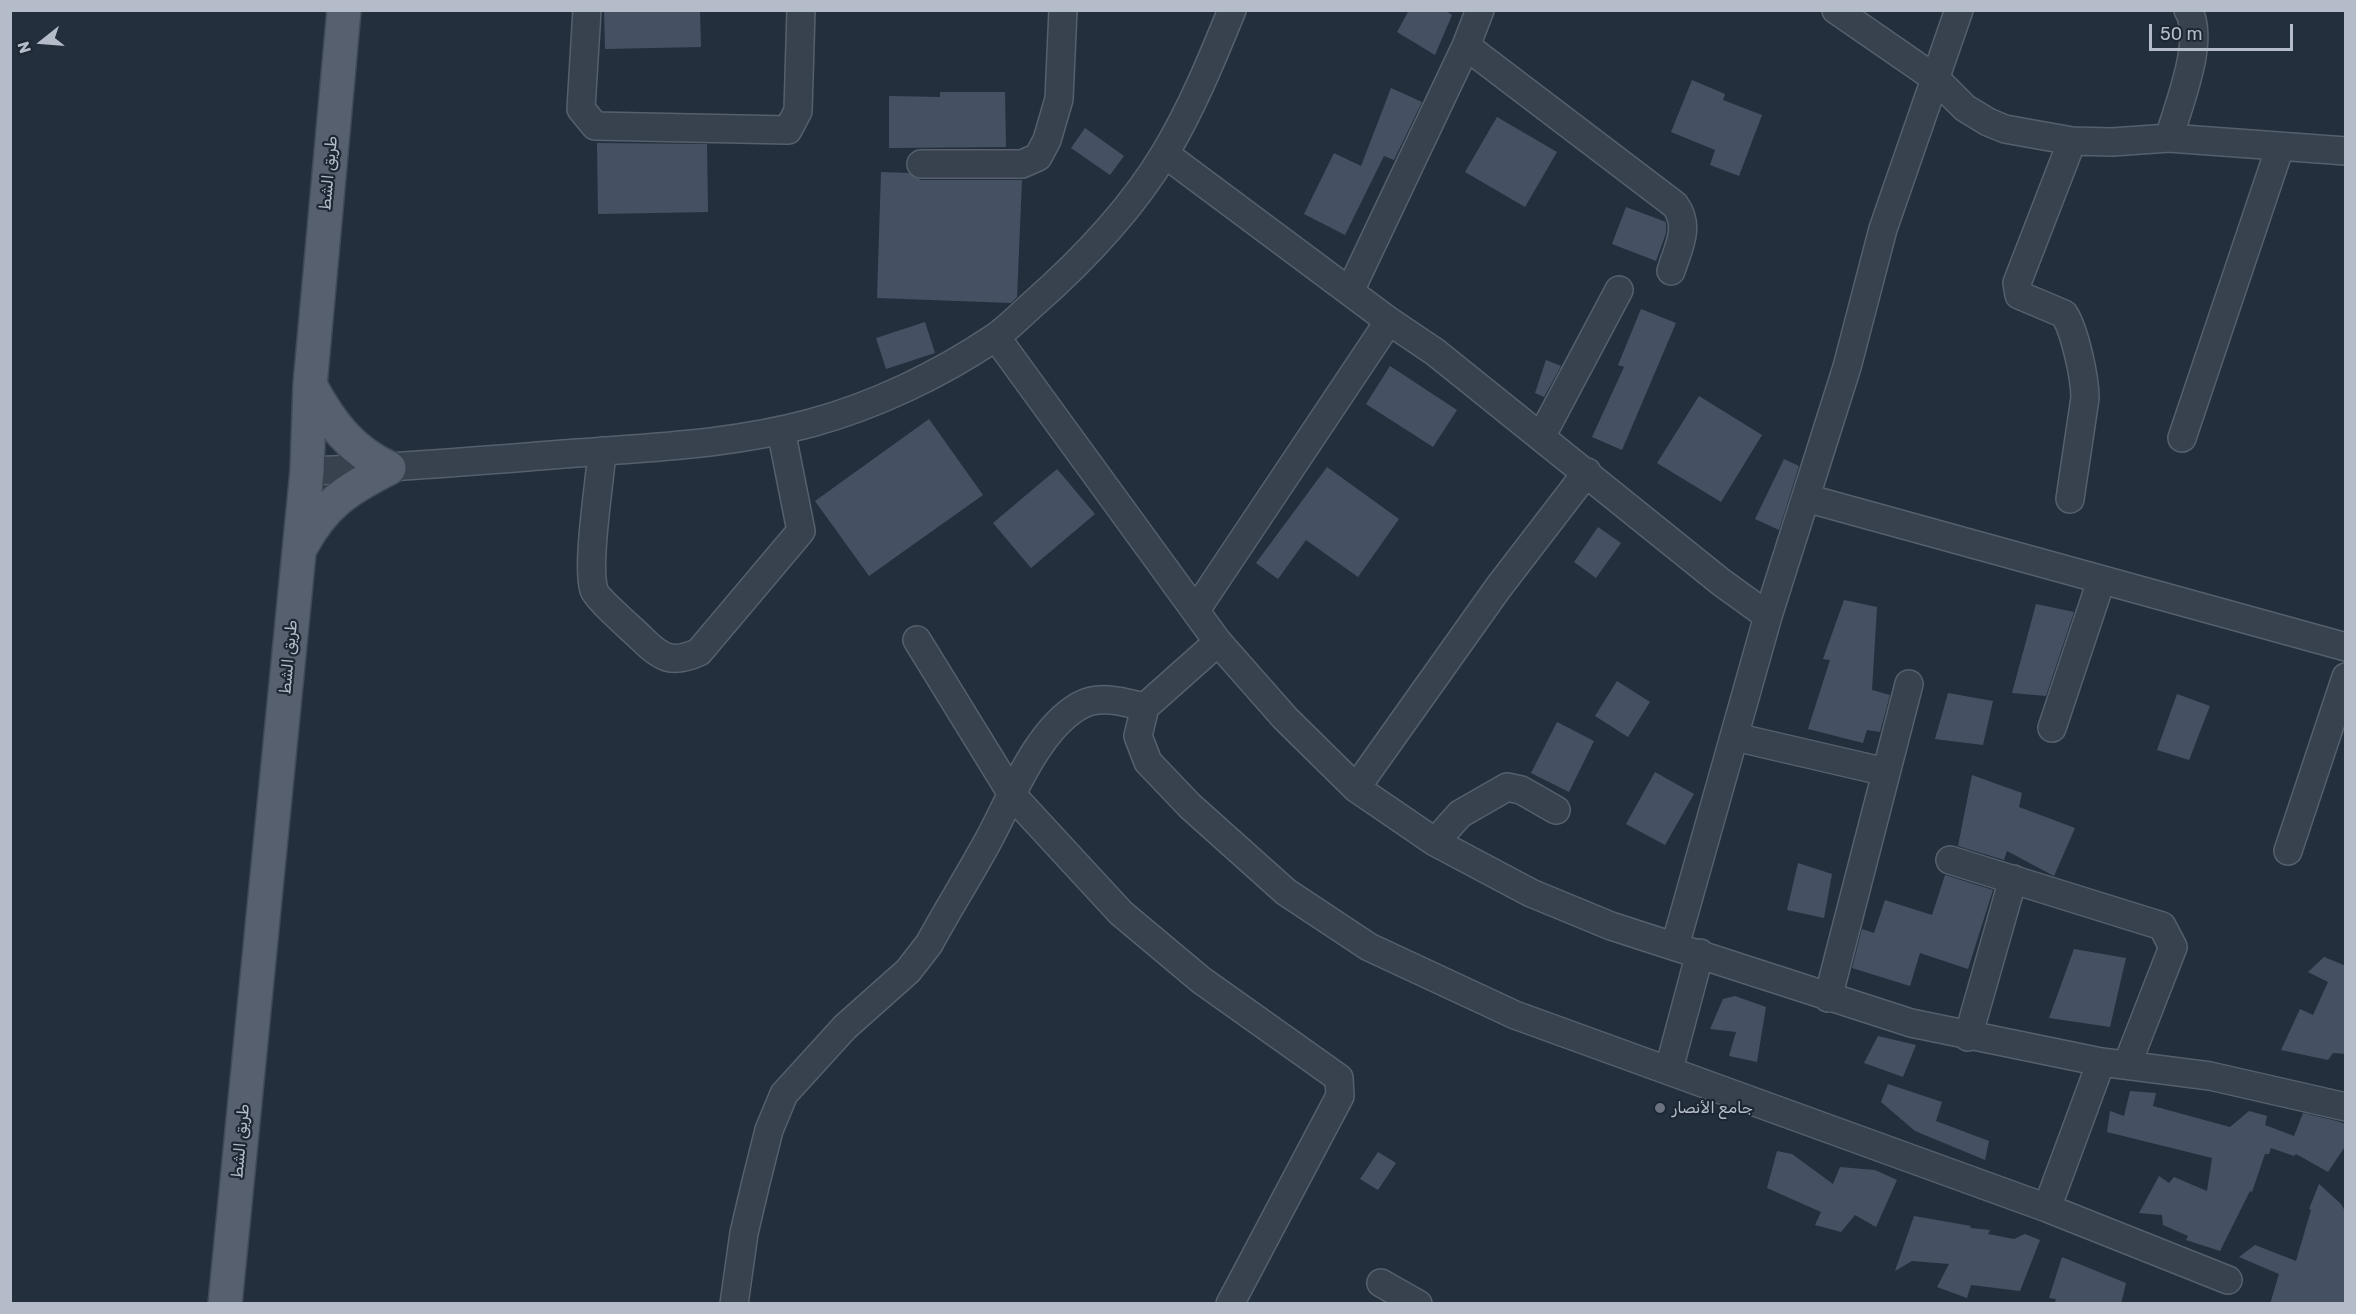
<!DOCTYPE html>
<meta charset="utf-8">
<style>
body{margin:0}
#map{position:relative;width:2356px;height:1314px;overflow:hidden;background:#242f3e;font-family:Rubik,sans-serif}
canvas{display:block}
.frame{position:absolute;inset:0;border:12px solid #b4bcc9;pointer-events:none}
.north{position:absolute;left:12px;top:12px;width:60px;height:60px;-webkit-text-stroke:4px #1d2633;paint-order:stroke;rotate:253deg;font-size:16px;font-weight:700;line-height:24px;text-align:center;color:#b4bcc9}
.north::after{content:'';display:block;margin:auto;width:21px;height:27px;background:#b4bcc9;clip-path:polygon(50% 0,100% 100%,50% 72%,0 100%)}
.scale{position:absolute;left:2149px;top:24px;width:144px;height:27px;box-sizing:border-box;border:3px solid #b4bcc9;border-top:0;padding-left:8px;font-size:18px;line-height:21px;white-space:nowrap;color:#b4bcc9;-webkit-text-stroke:4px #1d2633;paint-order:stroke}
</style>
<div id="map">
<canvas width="2356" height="1314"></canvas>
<div class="frame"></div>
<div class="north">N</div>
<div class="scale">50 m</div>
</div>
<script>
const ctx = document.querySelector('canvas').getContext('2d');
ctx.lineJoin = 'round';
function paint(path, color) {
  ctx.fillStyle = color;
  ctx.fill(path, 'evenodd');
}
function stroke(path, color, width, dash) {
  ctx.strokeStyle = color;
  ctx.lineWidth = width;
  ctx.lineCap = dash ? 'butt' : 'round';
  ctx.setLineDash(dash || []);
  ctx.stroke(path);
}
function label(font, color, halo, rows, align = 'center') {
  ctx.font = font + ' Rubik,Cairo,sans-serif';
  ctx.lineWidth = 4.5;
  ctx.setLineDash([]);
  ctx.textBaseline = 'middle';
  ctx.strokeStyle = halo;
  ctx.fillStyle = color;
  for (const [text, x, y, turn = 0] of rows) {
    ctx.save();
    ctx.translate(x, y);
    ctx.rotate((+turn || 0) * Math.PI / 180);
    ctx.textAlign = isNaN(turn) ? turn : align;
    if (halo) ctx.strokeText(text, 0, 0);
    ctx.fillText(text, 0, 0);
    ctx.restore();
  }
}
paint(new Path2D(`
 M604 10H700L701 47 605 49Z
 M1409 10H1445L1452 15 1435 55 1397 32Z
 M1692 80 1725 94 1723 100 1762 115 1739 176 1710 165 1715 150 1671 132Z
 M1391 88 1422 102 1394 160 1384 156 1345 235 1304 214 1334 153 1361 166Z
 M940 92H1005L1006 147 889 148V96L940 97Z
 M1497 117 1557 152 1525 207 1465 172Z
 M1085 128 1124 156 1110 175 1071 148Z
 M597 143 707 144 708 212 598 214Z
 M881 172 909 173 921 180H1022L1017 297 1011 303 877 298Z
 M1626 207 1666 222V233L1656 261 1612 244Z
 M1641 309 1676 323 1622 450 1592 437 1624 367 1618 365Z
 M925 322 935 353 886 369 876 338Z
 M1546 360 1561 366 1544 397 1535 393Z
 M1390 366 1457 410 1433 447 1366 404Z
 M1699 396 1762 435 1721 502 1657 463Z
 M929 419 983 495 869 576 815 501Z
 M1784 459 1799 466 1779 530 1755 519Z
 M1327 467 1399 519 1358 577 1306 540 1278 579 1256 563Z
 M1057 469 1095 514 1031 568 993 523Z
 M1598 527 1621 543 1596 578 1574 562Z
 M1844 600 1877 607 1872 690 1890 695 1880 732 1867 730 1863 743 1808 729 1830 660 1823 659Z
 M2036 604 2074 612 2046 696 2012 693Z
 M1617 681 1650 702 1628 737 1595 716Z
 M1948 693 1993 701 1983 745 1935 739Z
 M2177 694 2210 706 2189 760 2157 750Z
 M1557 722 1594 741 1569 792 1531 773Z
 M1655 772 1694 794 1665 845 1626 824Z
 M1972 775 2022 793 2019 807 2075 828 2054 876 2007 851 2004 860 1958 846Z
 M1798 863 1832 874 1824 918 1787 910Z
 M1945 875 1993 890 1968 969 1920 953 1910 986 1852 968 1862 929 1874 933 1885 900 1932 915Z
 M2074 949 2126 958 2110 1027 2049 1018Z
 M2324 957 2346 966V1054L2333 1053 2328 1060 2281 1050 2300 1009 2313 1015 2328 982 2308 972Z
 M1735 996 1766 1007 1757 1062 1729 1056 1736 1032 1710 1029 1723 999Z
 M1878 1036 1916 1045 1903 1077 1864 1063Z
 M1888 1084 1942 1102 1936 1121 1989 1141 1985 1160 1915 1131 1881 1102Z
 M2130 1091 2156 1093 2153 1106 2230 1127 2249 1111 2267 1116 2265 1125 2294 1136 2303 1113 2337 1121 2346 1124V1145L2328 1172 2296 1154 2294 1156 2271 1148 2269 1154H2265L2252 1192 2250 1191 2220 1251 2186 1240 2188 1236 2163 1225 2162 1215 2139 1213 2159 1176 2169 1183 2174 1177 2207 1191 2212 1158 2107 1132 2110 1111 2124 1116Z
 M1777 1151 1792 1154 1833 1184 1840 1167 1875 1170 1897 1180 1876 1227 1855 1215 1841 1232 1815 1225 1821 1212 1767 1188Z
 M1378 1152 1396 1163 1378 1190 1360 1179Z
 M2319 1184 2341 1204 2346 1213V1304H2270L2279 1274 2239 1257 2255 1245 2296 1261 2311 1210 2309 1209Z
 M1914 1216 1971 1226 1970 1228 1990 1230 1988 1234 2014 1239 2025 1234 2040 1240 2020 1291 1971 1285 1967 1298 1937 1287 1949 1264 1912 1261 1895 1271Z
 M2062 1257 2126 1283 2121 1304H2054L2056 1299 2049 1298Z`), '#455162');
const minor = new Path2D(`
 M587 10 581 109 595 126 788 130 798 111 801 10
 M1480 10 1466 46 1675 205C1691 227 1678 248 1671 271
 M1836 10 1936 79 1965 108 1988 122 2005 129 2072 141 2112 142 2169 138 2346 151
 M2169 138C2178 106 2206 39 2188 10
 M1165 154 1389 321 1435 352 1721 582 1768 616
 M921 164H1022L1038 157 1047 140 1059 99 1063 10
 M1350 291 1466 46
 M996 337 1218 642 1285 718 1356 788 1435 842 1531 893 1611 926 1911 1023 2101 1062 2210 1076 2346 1107
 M1541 437 1619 290
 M2182 438 2280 147
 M602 451C600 481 586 565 594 590 597 599 633 630 642 639 662 659 673 664 699 652L801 531 781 430
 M307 471C398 468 487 460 577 453 656 447 734 444 811 423 874 406 939 375 994 338 1007 329 1020 316 1032 305 1082 261 1131 210 1165 153 1192 108 1212 59 1232 10
 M1806 498 2346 647
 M2070 499 2085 398C2085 378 2075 331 2064 314L2019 295 2017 283 2072 141
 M1196 610 1389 321
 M917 640 1013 796 1121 913 1201 980 1339 1078 1340 1096 1230 1304
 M1218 642 1145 707 1138 736 1148 762 1190 806 1286 892 1369 947 1515 1015 2047 1208 2228 1280
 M2052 728 2101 581
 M1735 737 1886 772
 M1356 788 1498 588 1587 472
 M1435 842 1460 814 1507 787 1521 790 1556 810
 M2288 851 2346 677
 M1950 860 2162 926 2173 947 2127 1065
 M1675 946 1768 616 1847 367 1883 229 1959 10
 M1828 998 1909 684
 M1968 1037 2013 879
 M1669 1069 1700 953
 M2047 1208 2101 1062
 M1381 1283 1418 1304
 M734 1304 744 1233 756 1182 769 1130 784 1094 845 1027 908 971 929 944C948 909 969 876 988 841 1011 799 1036 731 1079 706 1099 694 1124 702 1145 707`);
const major = new Path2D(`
 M310 385C330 422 351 451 389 468
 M302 545C325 503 348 489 389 468
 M225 1304 307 471 310 385 344 10`);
stroke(minor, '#565f6c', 30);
stroke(major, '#414a57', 36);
stroke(minor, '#38414e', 27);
stroke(major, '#56606e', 33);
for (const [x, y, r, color] of [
 [1660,1108,6,"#6b7280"]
]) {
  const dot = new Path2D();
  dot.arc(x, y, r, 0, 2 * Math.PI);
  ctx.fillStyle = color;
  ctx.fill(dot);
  stroke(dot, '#1d2633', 2);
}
label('16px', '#b4bcc9', '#1d2633', [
 ["طريق الشط",329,173,-85],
 ["طريق الشط",289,657,-85],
 ["طريق الشط",241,1141,-85]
]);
label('16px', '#b4bcc9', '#1d2633', [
 ["جامع الأنصار",1672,1108]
], 'left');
</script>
